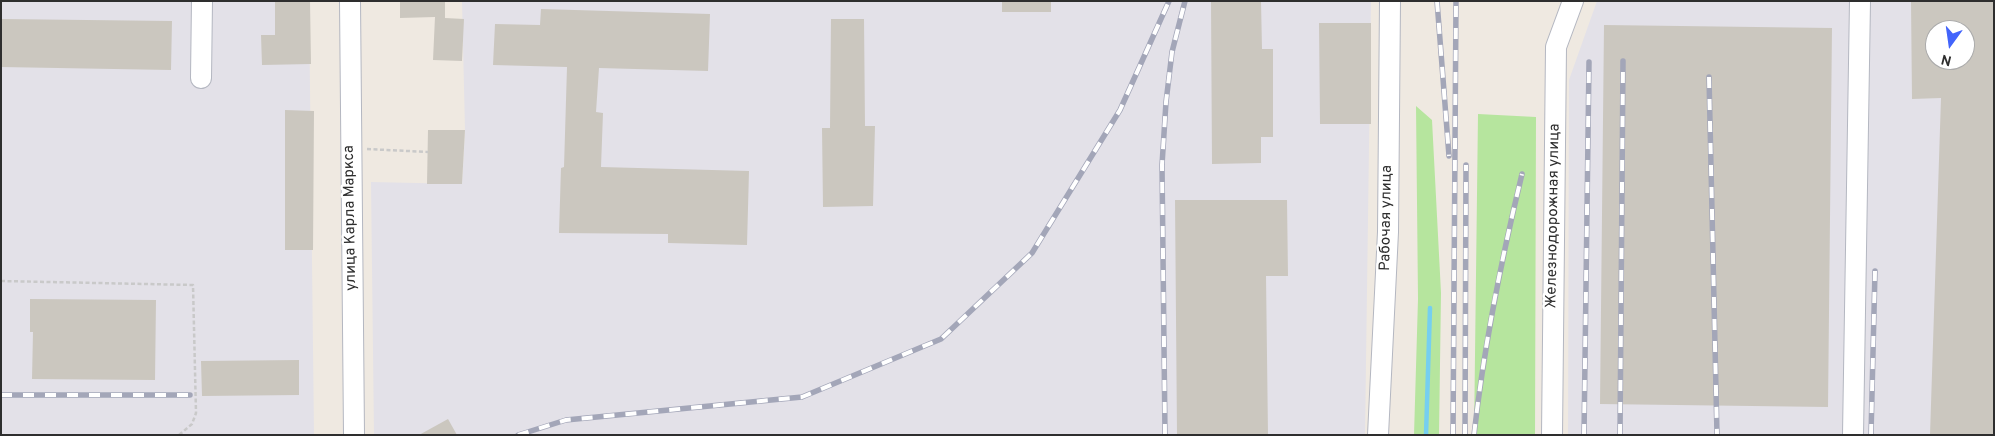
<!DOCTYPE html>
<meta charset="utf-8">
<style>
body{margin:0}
#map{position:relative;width:1995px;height:436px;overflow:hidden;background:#efe9e1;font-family:Overpass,sans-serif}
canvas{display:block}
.frame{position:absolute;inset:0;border:2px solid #2e2e2e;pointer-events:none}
.north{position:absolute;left:1925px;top:20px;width:50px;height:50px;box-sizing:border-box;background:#fff;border:1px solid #ababab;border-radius:50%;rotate:194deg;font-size:14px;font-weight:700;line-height:20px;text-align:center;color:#2e2e2e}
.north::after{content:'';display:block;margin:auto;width:18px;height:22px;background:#4264fb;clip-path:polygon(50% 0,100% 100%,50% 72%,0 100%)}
</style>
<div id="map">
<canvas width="1995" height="436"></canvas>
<div class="frame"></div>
<div class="north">N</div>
</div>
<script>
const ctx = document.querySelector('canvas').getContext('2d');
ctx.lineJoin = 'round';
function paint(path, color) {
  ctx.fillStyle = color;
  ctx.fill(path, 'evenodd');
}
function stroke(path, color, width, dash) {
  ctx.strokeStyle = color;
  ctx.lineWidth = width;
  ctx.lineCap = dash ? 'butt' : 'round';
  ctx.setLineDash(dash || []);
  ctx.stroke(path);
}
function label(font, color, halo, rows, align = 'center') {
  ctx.font = font + ' Overpass,sans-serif';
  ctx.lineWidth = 4.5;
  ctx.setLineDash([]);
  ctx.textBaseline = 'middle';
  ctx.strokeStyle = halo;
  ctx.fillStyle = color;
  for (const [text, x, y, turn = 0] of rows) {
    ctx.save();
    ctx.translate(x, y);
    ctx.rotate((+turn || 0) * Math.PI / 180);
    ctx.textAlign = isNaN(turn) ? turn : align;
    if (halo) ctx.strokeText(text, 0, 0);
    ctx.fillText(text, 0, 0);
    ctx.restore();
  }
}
paint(new Path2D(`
 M1 1H309L314 435H1Z
 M462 1H1371L1365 435H374L371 182 462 184 465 130Z
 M1597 1H1994V435H1568L1569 80ZM1935 30H1965V60H1935Z`), '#e3e1e8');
paint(new Path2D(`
 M1416 106 1432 120 1441 293 1439 435H1414L1418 299Z
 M1478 114 1536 117 1535 435H1474Z`), '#b6e59e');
stroke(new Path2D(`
 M1426 435 1430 308`), '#75cff0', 4.5);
paint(new Path2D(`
 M275 1H310L311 64 262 65 261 35H275Z
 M445 1V18L464 19 462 61 433 60 435 17 400 18V2Z
 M1002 1H1051V12H1002Z
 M1211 1H1261L1262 49H1273V137H1261V163L1212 164Z
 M1911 1H1994V435H1930L1941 98 1912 99ZM1935 30H1965V60H1935Z
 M541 9 710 14 708 71 599 68 596 112 603 113 601 167 749 171 747 245 668 243V234L559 233 561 168 564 167 567 67 493 65 495 24 540 25Z
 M1 19 172 21 171 70 1 67Z
 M831 19H864L865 126H875L873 206 823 207 822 128H830Z
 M1319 23H1371V124H1320Z
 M1604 25 1832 28 1828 407 1600 404Z
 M285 110 314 111 313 250H285Z
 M428 130H465L462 184H427Z
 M1175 200H1287L1288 276H1266L1268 435H1177Z
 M30 299 156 300 155 380 32 379 33 332H30Z
 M299 360V395L202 396 201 361Z
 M448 419 457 435H419Z`), '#cbc7bf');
const minor = new Path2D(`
 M350 1 354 435
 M201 78 202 1
 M1378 435 1388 232 1390 1
 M1552 435 1556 47 1573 1
 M1853 435 1860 1`);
stroke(minor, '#b4b7c1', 22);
stroke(new Path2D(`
 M367 149 428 152
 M1 281 193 285 196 413 192 424 179 435`), '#c9c9c9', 2.5, [4, 2.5]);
stroke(minor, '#fff', 20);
const rail = new Path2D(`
 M1437 1 1449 156
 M1709 77 1717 435
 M1 395H190
 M518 435 566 420 802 397 941 339 1032 253 1120 110 1169 1
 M1165 435 1162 165 1166 102 1172 52 1185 1
 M1453 435 1456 1
 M1465 435 1466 165
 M1474 435C1484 345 1501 261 1522 174
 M1584 435 1589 62
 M1620 435 1623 61
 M1871 435 1875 271`);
stroke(rail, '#a3a6b8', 5.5);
stroke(rail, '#fff', 4, [11]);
label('15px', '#2e2e2e', '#fff', [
 ["Железнодорожная улица",1554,216,-89],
 ["улица Карла Маркса",351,218,-91],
 ["Рабочая улица",1387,218,-89]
]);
</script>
